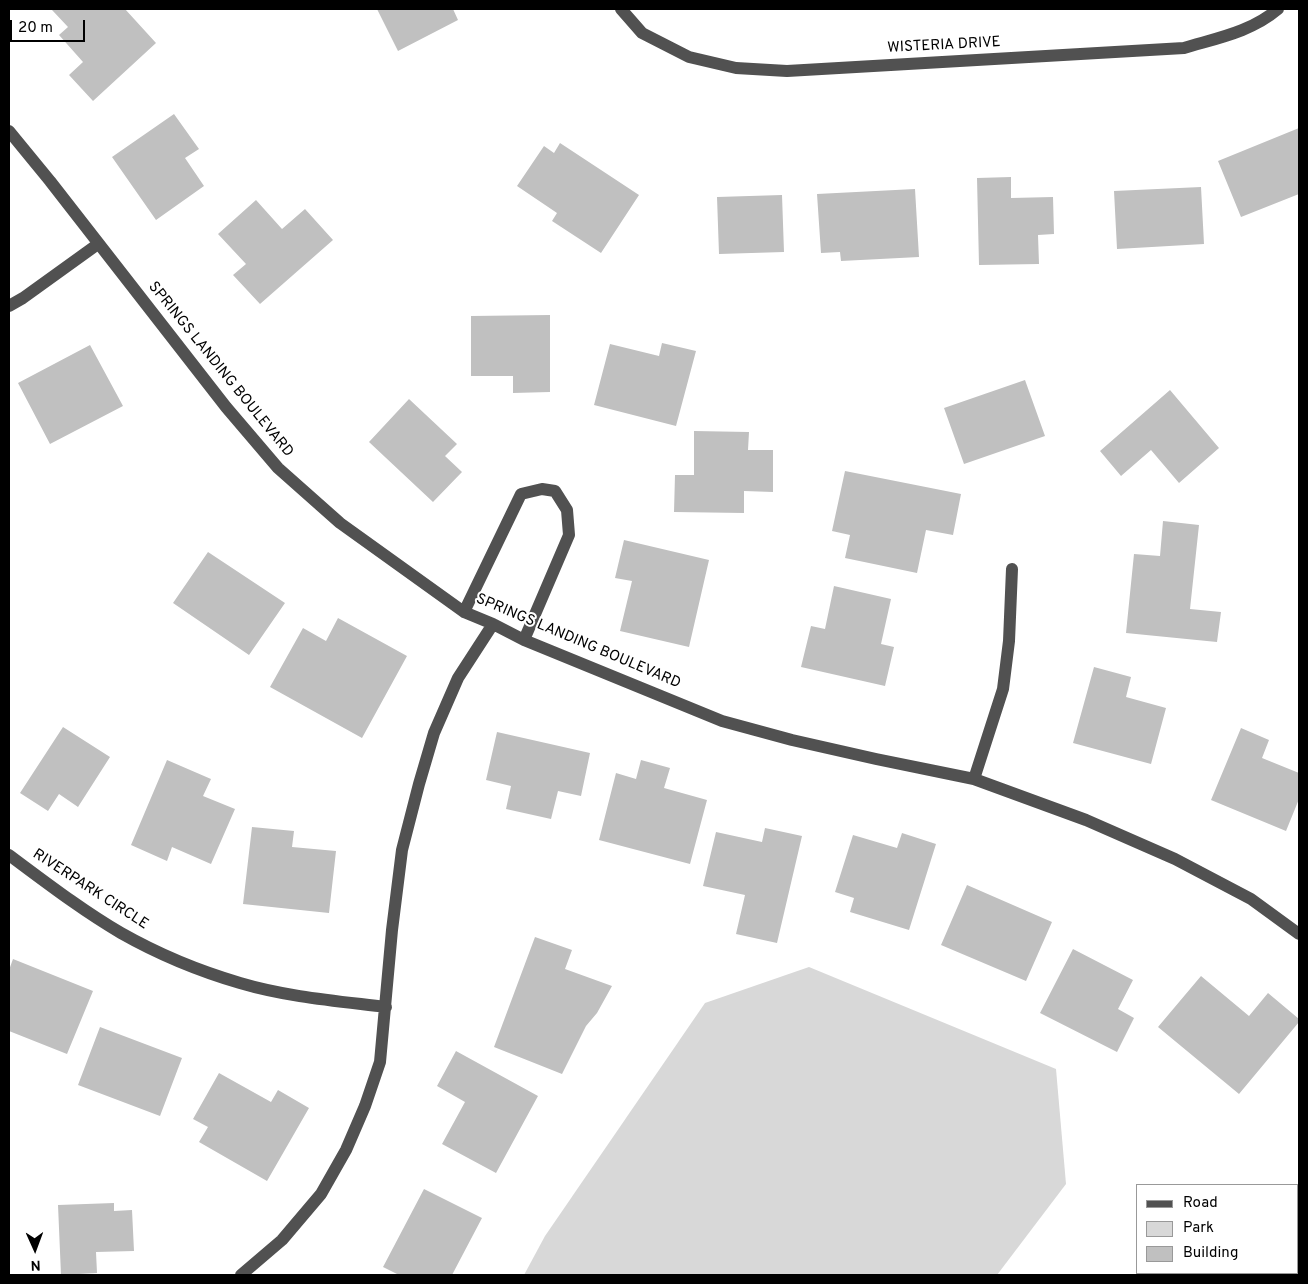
<!DOCTYPE html>
<style>
body{margin:0}
#map{position:relative;width:1308px;height:1284px;overflow:hidden;background:#fff;font-family:Overpass,sans-serif}
canvas{display:block}
.frame{position:absolute;inset:0;border:10px solid #000;pointer-events:none}
.legend{position:absolute;left:1136px;top:1184px;width:162px;height:90px;box-sizing:border-box;background:#fff;border:1px solid #999;margin:0;padding:6px 9px;list-style:none;font-size:15px;color:#000}
.legend li{display:flex;align-items:center;gap:10px;height:25px}
.legend b{width:25px;border:1px solid #999}
.north{position:absolute;left:10px;top:1224px;width:50px;height:50px;-webkit-text-stroke:4px #fff;paint-order:stroke;rotate:178deg;font-size:14px;font-weight:700;line-height:20px;text-align:center;color:#000}
.north::after{content:'';display:block;margin:auto;width:18px;height:22px;background:#000;clip-path:polygon(50% 0,100% 100%,50% 72%,0 100%)}
.scale{position:absolute;left:10px;top:20px;width:75px;height:22px;box-sizing:border-box;border:2px solid #000;border-top:0;padding-left:6px;font-size:15px;line-height:18px;white-space:nowrap;color:#000;-webkit-text-stroke:4px #fff;paint-order:stroke}
</style>
<div id="map">
<canvas width="1308" height="1284"></canvas>
<div class="frame"></div>
<ul class="legend">
<li><b style="height:6px;background:#515151"></b>Road</li>
<li><b style="height:14px;background:#d8d8d8"></b>Park</li>
<li><b style="height:14px;background:#c0c0c0"></b>Building</li>
</ul>
<div class="north">N</div>
<div class="scale">20 m</div>
</div>
<script>
const ctx = document.querySelector('canvas').getContext('2d');
ctx.lineJoin = 'round';
function paint(path, color) {
  ctx.fillStyle = color;
  ctx.fill(path, 'evenodd');
}
function stroke(path, color, width, dash) {
  ctx.strokeStyle = color;
  ctx.lineWidth = width;
  ctx.lineCap = dash ? 'butt' : 'round';
  ctx.setLineDash(dash || []);
  ctx.stroke(path);
}
function label(font, color, halo, rows, align = 'center') {
  ctx.font = font + ' Overpass,sans-serif';
  ctx.lineWidth = 4;
  ctx.setLineDash([]);
  ctx.textBaseline = 'middle';
  ctx.strokeStyle = halo;
  ctx.fillStyle = color;
  for (const [text, x, y, turn = 0] of rows) {
    ctx.save();
    ctx.translate(x, y);
    ctx.rotate((+turn || 0) * Math.PI / 180);
    ctx.textAlign = isNaN(turn) ? turn : align;
    if (halo) ctx.strokeText(text, 0, 0);
    ctx.fillText(text, 0, 0);
    ctx.restore();
  }
}
paint(new Path2D(`
 M809 967 1056 1069 1066 1184 997 1275H524L545 1236 705 1003Z`), '#d8d8d8');
paint(new Path2D(`
 M53 9H125L156 43 93 101 69 75 83 62 59 35 68 27 52 10Z
 M377 9H453L458 20 398 51Z
 M174 114 199 149 185 158 204 186 156 220 112 157Z
 M1299 128V194L1241 217 1218 161Z
 M560 143 639 195 601 253 552 221 557 213 517 186 544 146 554 153Z
 M1011 177V198L1053 197 1054 234 1038 235 1039 264 979 265 977 178Z
 M1201 187 1204 244 1117 249 1114 191Z
 M915 189 919 257 841 261 840 252 821 253 817 194Z
 M782 195 784 252 719 254 717 197Z
 M256 200 282 229 305 209 333 240 260 304 233 275 246 264 218 234Z
 M550 315V392L513 393V376H471V316Z
 M662 343 696 351 676 426 594 405 610 344 659 356Z
 M90 345 123 406 50 444 18 383Z
 M1025 380 1045 436 964 464 944 408Z
 M1170 390 1219 448 1179 483 1151 450 1121 476 1100 451Z
 M409 399 457 444 445 456 462 472 433 502 369 442Z
 M694 431 749 432 748 450H773V492L744 491V513L674 512 675 475H694Z
 M845 471 961 494 953 535 926 530 917 573 845 558 850 535 832 531Z
 M1163 521 1199 525 1190 609 1221 612 1217 642 1126 633 1134 554 1160 556Z
 M624 540 709 560 689 647 620 631 632 581 615 578Z
 M208 552 285 603 249 655 173 603Z
 M834 586 891 599 881 644 894 647 885 686 801 667 811 626 825 629Z
 M338 618 407 656 362 738 270 687 303 628 326 641Z
 M1094 667 1131 677 1126 697 1166 708 1151 764 1073 743Z
 M63 727 110 757 78 807 59 794 48 811 20 793Z
 M1241 728 1269 740 1262 758 1299 773V799L1286 831 1211 800Z
 M497 732 590 753 581 796 558 791 551 819 506 809 511 786 486 780Z
 M167 760 211 779 203 796 235 809 211 864 172 847 167 861 131 845Z
 M641 760 670 768 664 788 707 800 690 864 599 840 616 773 636 779Z
 M252 827 294 831 292 847 336 851 329 913 243 904Z
 M765 828 802 836 777 943 736 934 745 895 703 886 716 832 762 842Z
 M902 833 936 844 909 930 850 912 854 898 835 892 853 835 897 848Z
 M967 885 1052 922 1026 981 941 945Z
 M535 937 572 950 565 969 612 986 597 1013 586 1026 562 1074 494 1047Z
 M1073 949 1133 980 1118 1009 1134 1018 1117 1052 1040 1013Z
 M13 959 93 991 67 1054 9 1031V970Z
 M1201 976 1249 1016 1268 993 1299 1019V1022L1239 1094 1158 1027Z
 M100 1027 182 1058 160 1116 78 1085Z
 M456 1051 538 1096 496 1173 442 1144 465 1102 437 1086Z
 M219 1073 271 1102 278 1090 309 1108 267 1181 199 1142 208 1127 193 1119Z
 M424 1189 482 1218 452 1275H399L383 1267Z
 M114 1203V1211L132 1210 134 1251 96 1252 97 1273 61 1275 58 1205Z
 M1204 1273H1235L1232 1275H1206Z
 M1244 1273H1269L1265 1275H1246Z`), '#c0c0c0');
stroke(new Path2D(`
 M621 9 642 33 689 57 736 68 787 71 1184 48C1217 38 1251 32 1278 9
 M9 131 50 181 226 407 278 468 340 523 464 612 493 624 524 640 722 721 792 740 876 759 974 779 1086 820 1175 859 1251 899 1299 934
 M9 306 23 298 98 244
 M464 612 521 494 542 489 555 491 567 510 569 535 524 640
 M974 779 1003 689 1009 641 1012 569
 M9 855C44 881 83 911 121 933 158 954 199 971 240 983 287 997 337 1001 386 1007
 M241 1275 282 1240 321 1194 346 1150 365 1106 380 1062 392 930 402 850 419 784 434 733 458 678 493 624`), '#515151', 12);
label('15px', '#000', '#fff', [
 ["WISTERIA DRIVE",944,46,-3],
 ["SPRINGS LANDING BOULEVARD",220,370,51],
 ["SPRINGS LANDING BOULEVARD",578,642,23],
 ["RIVERPARK CIRCLE",90,890,33]
]);
</script>
